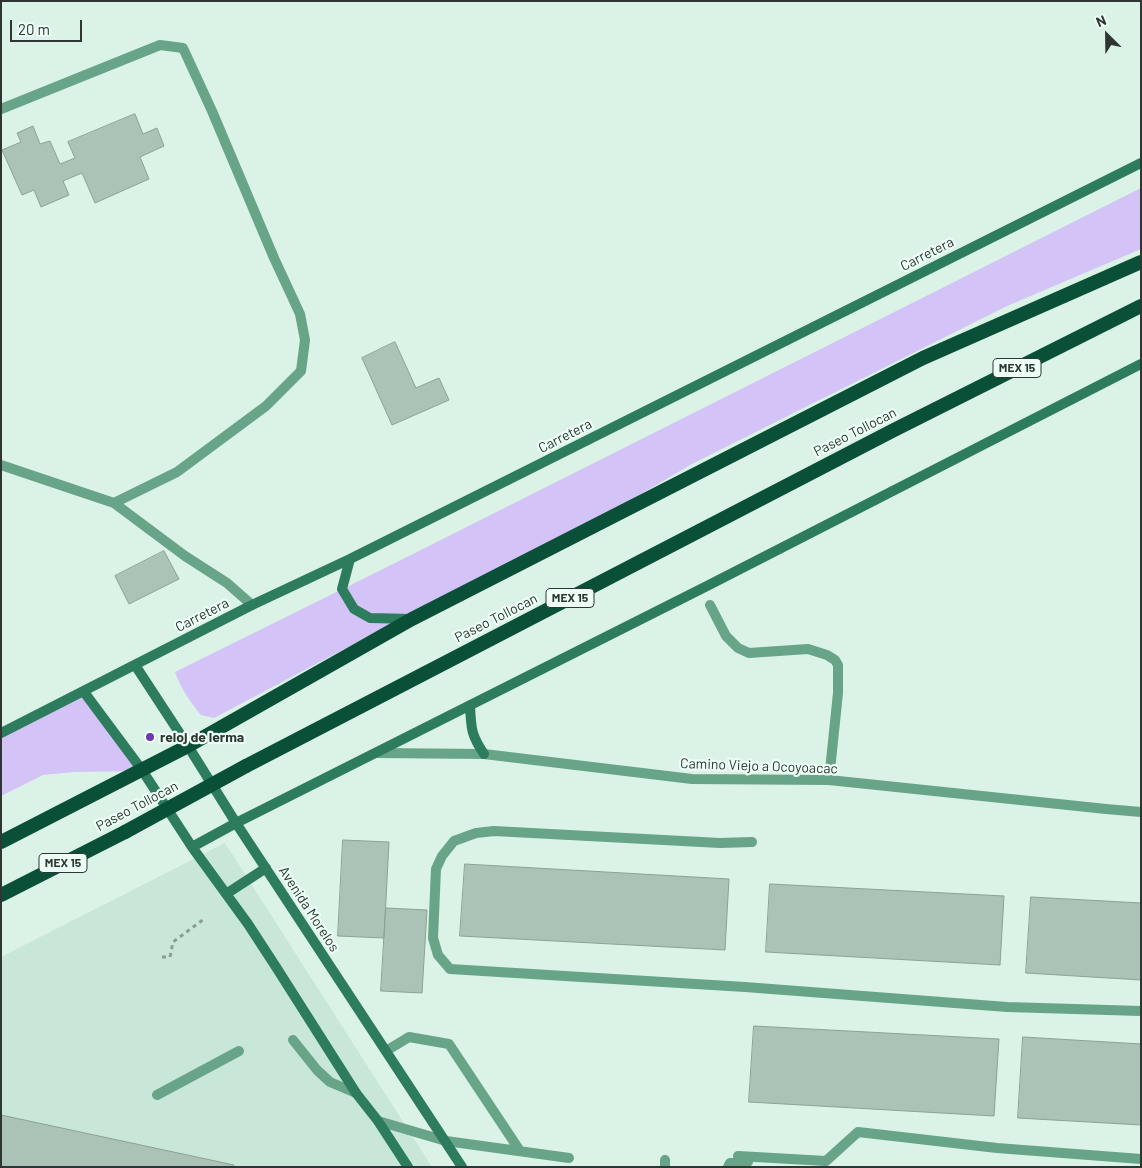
<!DOCTYPE html>
<style>
body{margin:0}
#map{position:relative;width:1142px;height:1168px;overflow:hidden;background:#dbf2e6;font-family:Barlow,sans-serif}
canvas{display:block}
.frame{position:absolute;inset:0;border:2px solid #2d3632;pointer-events:none}
.north{position:absolute;left:1082px;top:10px;width:50px;height:50px;-webkit-text-stroke:4px #ecfef5;paint-order:stroke;rotate:337deg;font-size:14px;font-weight:700;line-height:20px;text-align:center;color:#2d3632}
.north::after{content:'';display:block;margin:auto;width:18px;height:22px;background:#2d3632;clip-path:polygon(50% 0,100% 100%,50% 72%,0 100%)}
.scale{position:absolute;left:10px;top:20px;width:72px;height:22px;box-sizing:border-box;border:2px solid #2d3632;border-top:0;padding-left:6px;font-size:15px;line-height:18px;white-space:nowrap;color:#2d3632;-webkit-text-stroke:4px #ecfef5;paint-order:stroke}
</style>
<div id="map">
<canvas width="1142" height="1168"></canvas>
<div class="frame"></div>
<div class="north">N</div>
<div class="scale">20 m</div>
</div>
<script>
const ctx = document.querySelector('canvas').getContext('2d');
ctx.lineJoin = 'round';
function paint(path, color) {
  ctx.fillStyle = color;
  ctx.fill(path, 'evenodd');
}
function stroke(path, color, width, dash) {
  ctx.strokeStyle = color;
  ctx.lineWidth = width;
  ctx.lineCap = dash ? 'butt' : 'round';
  ctx.setLineDash(dash || []);
  ctx.stroke(path);
}
function label(font, color, halo, rows, align = 'center') {
  ctx.font = font + ' Barlow,sans-serif';
  ctx.lineWidth = 4.5;
  ctx.setLineDash([]);
  ctx.textBaseline = 'middle';
  ctx.strokeStyle = halo;
  ctx.fillStyle = color;
  for (const [text, x, y, turn = 0] of rows) {
    ctx.save();
    ctx.translate(x, y);
    ctx.rotate((+turn || 0) * Math.PI / 180);
    ctx.textAlign = isNaN(turn) ? turn : align;
    if (halo) ctx.strokeText(text, 0, 0);
    ctx.fillText(text, 0, 0);
    ctx.restore();
  }
}
paint(new Path2D(`
 M225 843 432 1167H1V957Z`), '#c9e7d9');
paint(new Path2D(`
 M1141 188V249L1007 306 692 464 624 504 482 576 214 718 201 715C190 702 181 688 175 672L393 564Z
 M89 689 140 771 74 772 43 775 1 796V732Z`), '#d4c3f7');
const building = new Path2D(`
 M135 114 143 134 157 128 164 146 140 157 149 179 95 203 82 173 63 181 69 195 41 207 34 190 22 195 2 150 21 142 17 133 33 126 40 144 50 141 60 164 75 158 68 142Z
 M395 342 416 388 439 378 449 400 392 425 362 358Z
 M164 551 179 579 129 604 115 576Z
 M343 840 389 842 384 938 338 936Z
 M465 864 729 879 725 950 460 936Z
 M770 884 1004 896 1000 965 766 952Z
 M1031 897 1141 903V980L1026 973Z
 M386 908 427 910 422 993 381 991Z
 M754 1026 999 1039 994 1116 749 1102Z
 M1023 1037 1141 1044V1125L1018 1118Z
 M1 1115 234 1165V1167H1Z`);
paint(building, '#abc2b6');
stroke(building, '#8ca196', 1);
stroke(new Path2D(`
 M162 957H170L173 942 204 919`), '#8b9c94', 3, [4, 4]);
stroke(new Path2D(`
 M1 109 160 45 183 48 212 111 274 258 300 314 305 340 301 371 266 406 177 472 114 503
 M1 465 114 503 185 556 227 583 252 605
 M710 605 726 636 738 648 749 653 808 649 827 655 835 660 838 665V693L829 780
 M752 842 720 843 494 831 476 833 454 841 442 856 436 869 433 938 438 955 450 969 745 987 1007 1007 1141 1011
 M293 1040 317 1070 330 1082 356 1093
 M386 1051 409 1037 449 1044 520 1151
 M157 1095 239 1051
 M378 1121 446 1141 569 1158
 M738 1156 826 1161 858 1132 997 1148 1141 1159
 M665 1167V1160
 M728 1167 730 1163 748 1162`), '#67a488', 10);
stroke(new Path2D(`
 M376 753 484 754 692 779 829 780 1106 809 1141 812`), '#67a488', 10);
stroke(new Path2D(`
 M350 559 342 589 354 609 370 618 412 619
 M135 665 188 746 236 823 462 1167
 M84 692 142 770 192 847 248 924 276 967 356 1093 378 1121 408 1167
 M470 705C471 728 471 735 484 754
 M1 733 252 605 350 559 1141 163
 M192 847 236 823 707 586 1141 364
 M226 894 266 868`), '#2d7c5d', 10);
stroke(new Path2D(`
 M246 766 894 430 1141 306
 M1 842 188 746 412 619 923 358 1141 262
 M1 895 125 832`), '#0a5038', 14);
stroke(new Path2D(`
 M125 832 246 766`), '#0a5038', 14);
for (const [x, y, r, color] of [
 [150,737,5,"#6d37ae"]
]) {
  const dot = new Path2D();
  dot.arc(x, y, r, 0, 2 * Math.PI);
  ctx.fillStyle = color;
  ctx.fill(dot);
  stroke(dot, '#ecfef5', 2);
}
for (const [x, y, w] of [
 [1017,368,48],
 [570,598,48],
 [63,863,48]
]) {
  const box = new Path2D();
  box.roundRect(x - w / 2, y - 9.5, w, 19, 4);
  ctx.fillStyle = '#ecfef5';
  ctx.fill(box);
  stroke(box, '#2d3632', 1);
}
label('bold 12px', '#2d3632', null, [
 ["MEX 15",1017,368],
 ["MEX 15",570,598],
 ["MEX 15",63,863]
]);
label('14px', '#2d3632', '#ecfef5', [
 ["Carretera",927,254,-27],
 ["Paseo Tollocan",855,432,-27],
 ["Carretera",565,436,-27],
 ["Carretera",202,615,-27],
 ["Paseo Tollocan",496,618,-27],
 ["Camino Viejo a Ocoyoacac",759,766,2],
 ["Paseo Tollocan",137,806,-28],
 ["Avenida Morelos",309,909,57]
]);
label('bold 14px', '#2d3632', '#ecfef5', [
 ["reloj de lerma",160,737]
], 'left');
</script>
